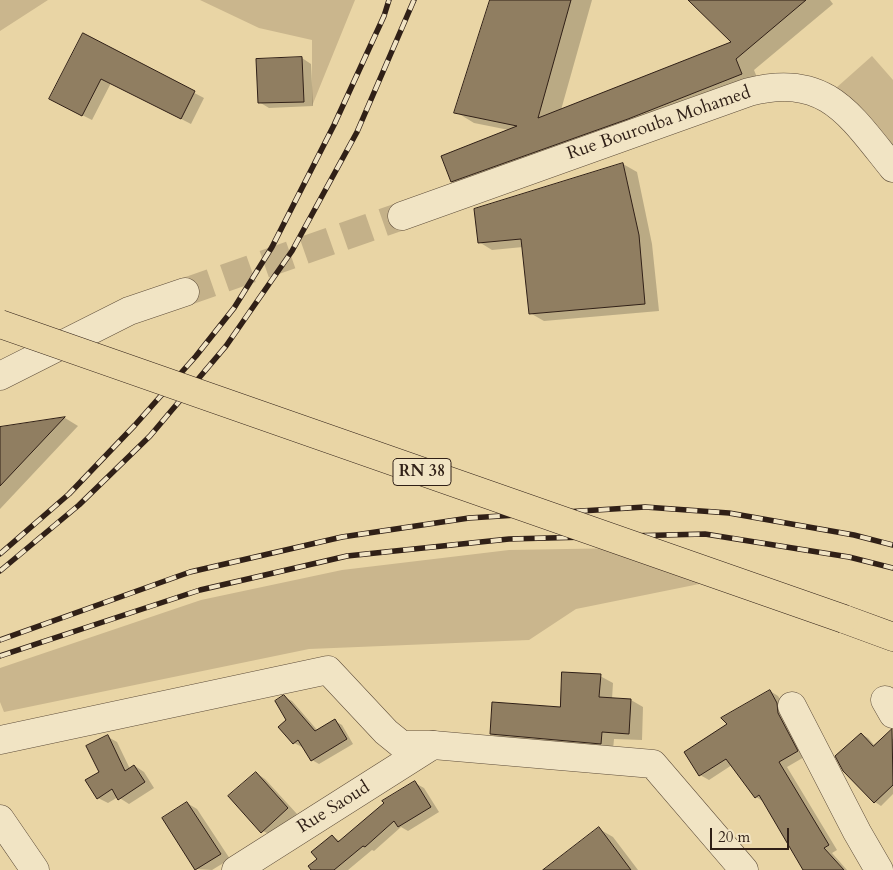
<!DOCTYPE html>
<style>
body{margin:0}
#map{position:relative;width:893px;height:870px;overflow:hidden;background:#e9d5a5;font-family:Cardo,serif}
canvas{display:block}
.scale{position:absolute;left:710px;top:828px;width:79px;height:22px;box-sizing:border-box;border:2px solid #302017;border-top:0;padding-left:6px;font-size:15px;line-height:18px;white-space:nowrap;color:#302017;-webkit-text-stroke:4px #f1e4c4;paint-order:stroke}
</style>
<div id="map">
<canvas width="893" height="870"></canvas>
<div class="scale">20 m</div>
</div>
<script>
const ctx = document.querySelector('canvas').getContext('2d');
ctx.lineJoin = 'round';
function paint(path, color) {
  ctx.fillStyle = color;
  ctx.fill(path, 'evenodd');
}
function stroke(path, color, width, dash) {
  ctx.strokeStyle = color;
  ctx.lineWidth = width;
  ctx.lineCap = dash ? 'butt' : 'round';
  ctx.setLineDash(dash || []);
  ctx.stroke(path);
}
function label(font, color, halo, rows, align = 'center') {
  ctx.font = font + ' Cardo,serif';
  ctx.lineWidth = 5;
  ctx.setLineDash([]);
  ctx.textBaseline = 'middle';
  ctx.strokeStyle = halo;
  ctx.fillStyle = color;
  for (const [text, x, y, turn = 0] of rows) {
    ctx.save();
    ctx.translate(x, y);
    ctx.rotate((+turn || 0) * Math.PI / 180);
    ctx.textAlign = isNaN(turn) ? turn : align;
    if (halo) ctx.strokeText(text, 0, 0);
    ctx.fillText(text, 0, 0);
    ctx.restore();
  }
}
paint(new Path2D(`
 M0 0H48L0 31Z
 M200 0H355L312 106V40L259 28Z
 M872 56 893 80V156L836 88Z
 M625 548 709 582 576 609 529 640 309 649 4 712 0 702V668L201 600 342 570 509 550Z`), '#cab68d');
paint(new Path2D(`
 M492 0H592L561 110 734 42 690 0H830L833 4 754 70 760 85 471 192 452 181 509 130 474 123 456 112Z
 M83 35 204 98 191 124 111 83 92 120 60 104Z
 M302 58 311 64 313 106 269 108 259 102Z
 M623 164 637 172 652 244 659 311 544 321 530 313 523 247 492 250 479 242 476 210Z
 M65 418 78 426 0 509V429Z
 M600 676 613 683 612 699 631 700 643 707 642 740 614 739 613 750 504 741 491 734 561 708Z
 M770 691 778 696 786 709 806 756 787 767 837 850 832 853 847 870H804L764 802 756 797 732 765 709 780 700 775 728 725Z
 M284 697 292 701 318 731 335 721 342 725 353 744 319 764 312 760 303 746 302 747 294 743Z
 M861 734 868 738 875 746 887 736 893 739V780L891 782 893 785V794L881 806 875 802 844 770Z
 M108 737 117 742 130 769 135 766 144 772 154 788 129 804 118 797 108 803 98 798 100 772Z
 M256 773 265 779 297 814 286 823 269 834 259 829Z
 M415 783 424 788 439 812 408 831 401 827 374 851 372 850 348 870H313L332 836 340 841Z
 M187 803 197 809 230 859 212 870 196 869Z
 M599 829 613 837 638 870H545Z`), '#0003');
const building = new Path2D(`
 M490 0H571L538 118 731 42 688 0H806L736 59 742 74 628 119 451 182 441 156 517 126 454 113Z
 M83 33 195 91 181 119 101 79 82 116 49 99Z
 M302 57 304 102 258 103 256 59Z
 M623 163 639 235 645 304 529 314 521 239 478 243 474 209Z
 M65 417 0 486V427Z
 M562 672 601 674 599 697 631 699 629 734 602 732 601 744 490 734 492 702 560 707Z
 M770 690 777 703 778 713 798 751 779 762 829 845 824 848 844 870H803L759 795 755 798 726 759 699 776 684 752 727 724 721 718Z
 M284 695 315 731 335 719 347 739 311 761 298 740 293 744 278 727 286 720 275 701Z
 M892 729 893 785 874 803 843 771 835 756 861 733 873 746Z
 M108 735 125 771 134 765 145 782 118 800 112 789 97 799 85 780 99 772 86 746Z
 M256 772 288 808 261 833 228 796Z
 M415 781 431 807 398 827 394 821 365 847 363 846 334 870H311L308 866 317 859 311 852 332 835 338 842 384 803 382 801Z
 M187 802 221 854 195 870 162 818Z
 M599 827 631 870H543Z`);
paint(building, '#907e61');
stroke(building, '#302017', 1);
stroke(new Path2D(`
 M185 292 402 216`), '#c4b189', 28, [28, 14]);
const minor = new Path2D(`
 M402 216 749 92C826 72 850 115 893 168
 M0 376 129 311 185 292
 M885 700 893 714
 M792 706 857 832 879 870
 M0 819 35 870
 M236 870 433 745`);
const tertiary = new Path2D(`
 M0 740 328 670 386 732 402 745H433L653 764 744 870`);
const primary = new Path2D(`
 M844 619 893 637`);
stroke(minor, '#5e4d3a', 29);
stroke(tertiary, '#5e4d3a', 29);
stroke(primary, '#302017', 29);
stroke(minor, '#f1e4c4', 28);
stroke(tertiary, '#f1e4c4', 28);
stroke(primary, '#e9d5a5', 28);
const rail = new Path2D(`
 M0 554 69 494 135 425 196 356 234 308 272 247 334 125 384 16 389 0
 M0 571 79 505 150 436 226 346 292 251 357 132 414 0
 M0 640 190 572 342 537 469 518 645 507 729 513 854 535 893 545
 M0 656 200 590 347 556 509 539 705 534 849 557 893 568`);
stroke(rail, '#302017', 5.5);
stroke(rail, '#f1e4c4', 4, [11]);
const primaryBridge = new Path2D(`
 M0 324 844 619`);
stroke(primaryBridge, '#302017', 29, []);
stroke(primaryBridge, '#e9d5a5', 28);
for (const [x, y, w] of [
 [422,472,58]
]) {
  const box = new Path2D();
  box.roundRect(x - w / 2, y - 13.5, w, 27, 4);
  ctx.fillStyle = '#f1e4c4';
  ctx.fill(box);
  stroke(box, '#302017', 1);
}
label('bold 16px', '#302017', null, [
 ["RN 38",422,472]
]);
label('18px', '#302017', '#f1e4c4', [
 ["Rue Bourouba Mohamed",659,124,-19],
 ["Rue Saoud",334,808,-32]
]);
</script>
